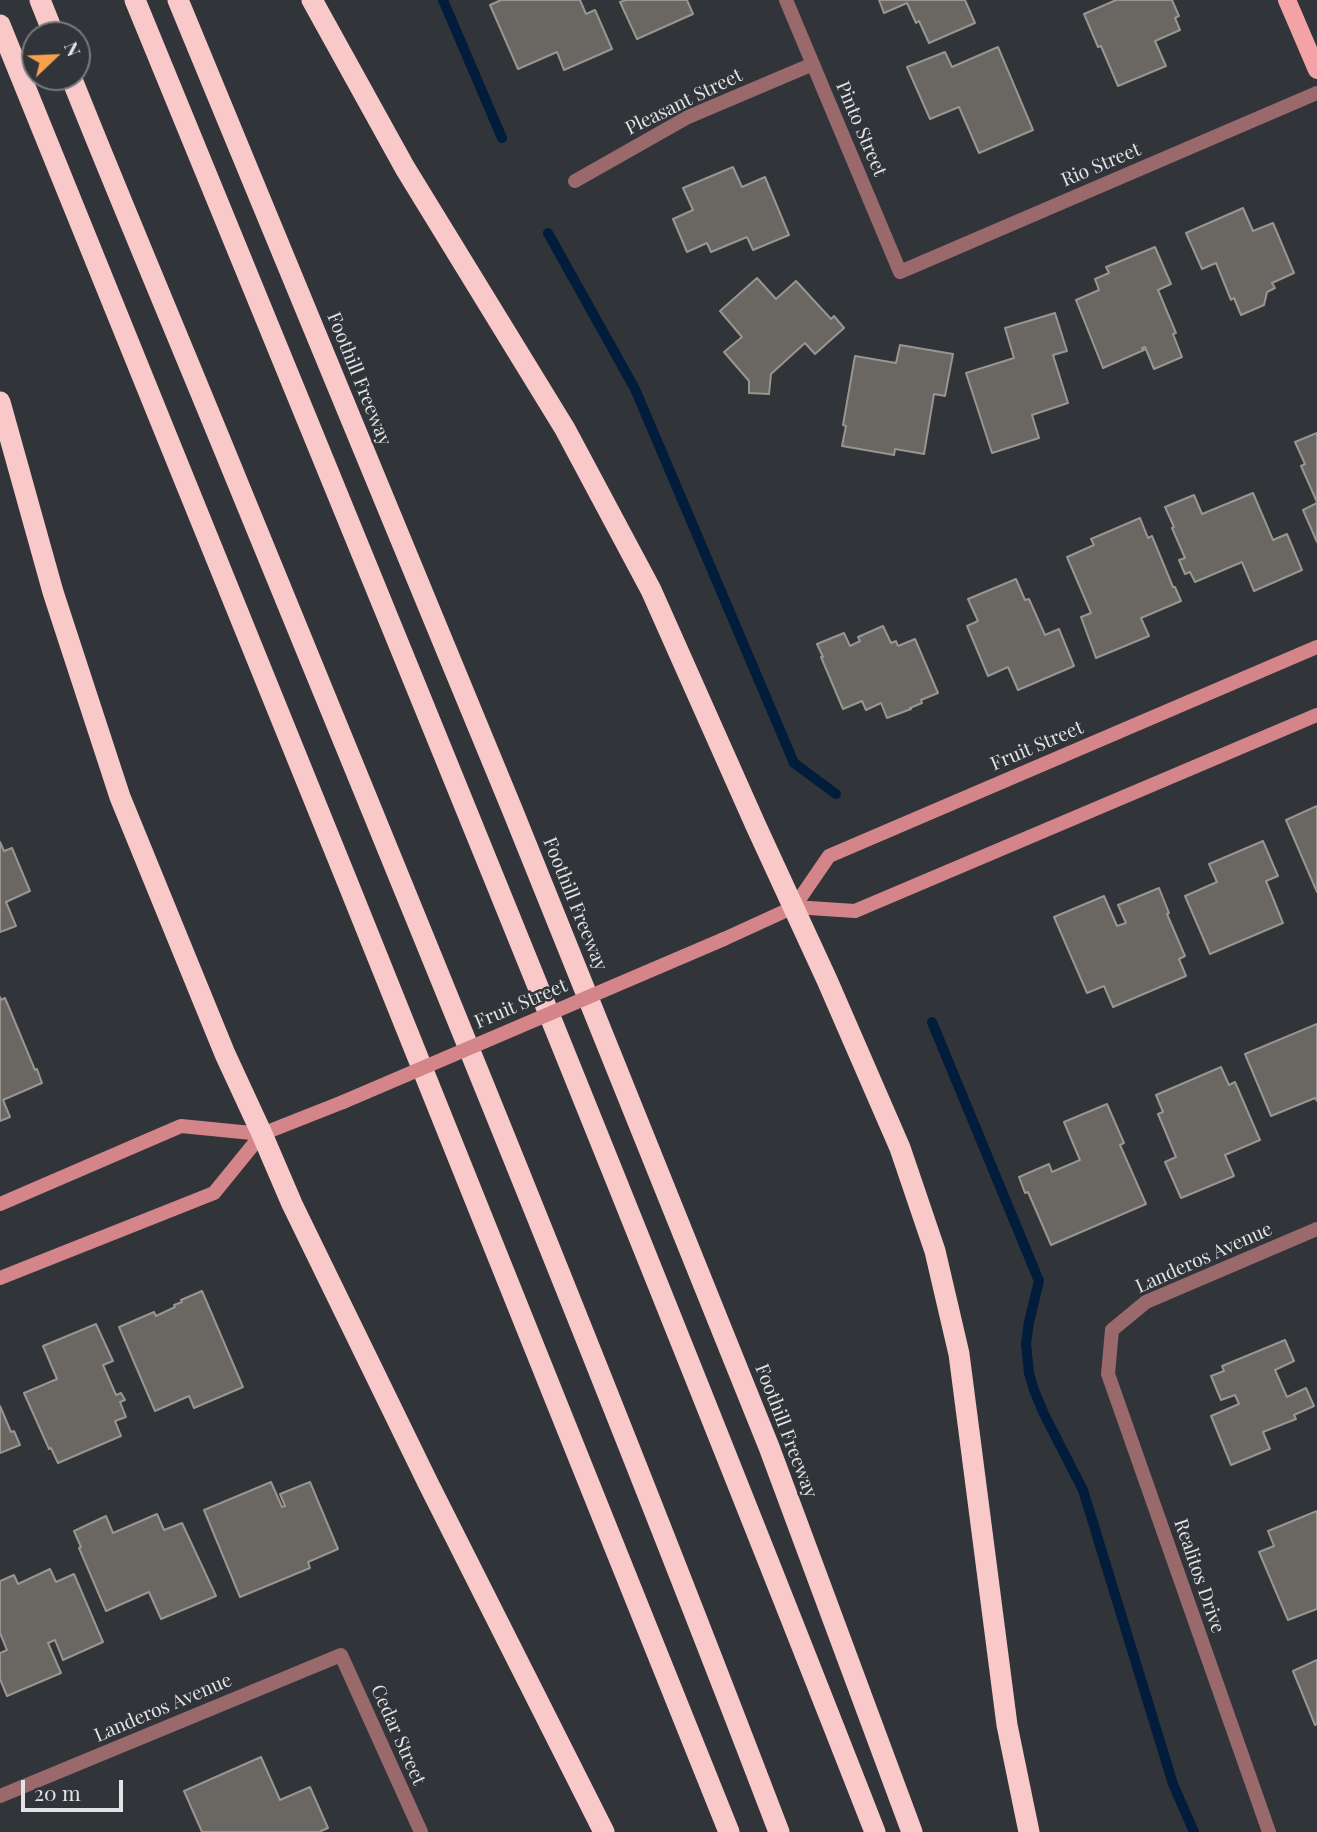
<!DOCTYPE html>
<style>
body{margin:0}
#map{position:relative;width:1317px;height:1832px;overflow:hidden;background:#313438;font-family:"Playfair Display",serif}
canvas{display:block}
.north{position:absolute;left:21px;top:21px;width:70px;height:70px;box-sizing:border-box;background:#313438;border:2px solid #777a7d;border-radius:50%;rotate:67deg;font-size:19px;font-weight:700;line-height:28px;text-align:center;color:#e1e3e5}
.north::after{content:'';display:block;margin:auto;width:24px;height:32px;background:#f9a04d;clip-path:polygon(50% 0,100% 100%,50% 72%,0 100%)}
.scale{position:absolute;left:21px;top:1780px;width:102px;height:32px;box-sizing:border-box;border:4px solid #e1e3e5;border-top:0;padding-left:9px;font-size:21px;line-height:24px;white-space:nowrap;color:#e1e3e5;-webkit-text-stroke:5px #313438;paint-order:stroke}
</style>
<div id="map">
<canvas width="1317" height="1832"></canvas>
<div class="north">N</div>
<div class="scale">20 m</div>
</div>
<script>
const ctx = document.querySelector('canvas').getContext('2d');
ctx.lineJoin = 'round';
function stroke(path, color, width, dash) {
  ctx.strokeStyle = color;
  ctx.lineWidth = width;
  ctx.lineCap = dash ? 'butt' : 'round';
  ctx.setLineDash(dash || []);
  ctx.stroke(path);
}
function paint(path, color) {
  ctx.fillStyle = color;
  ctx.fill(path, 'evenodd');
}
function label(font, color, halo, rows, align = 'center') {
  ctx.font = font + ' "Playfair Display",serif';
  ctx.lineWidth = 5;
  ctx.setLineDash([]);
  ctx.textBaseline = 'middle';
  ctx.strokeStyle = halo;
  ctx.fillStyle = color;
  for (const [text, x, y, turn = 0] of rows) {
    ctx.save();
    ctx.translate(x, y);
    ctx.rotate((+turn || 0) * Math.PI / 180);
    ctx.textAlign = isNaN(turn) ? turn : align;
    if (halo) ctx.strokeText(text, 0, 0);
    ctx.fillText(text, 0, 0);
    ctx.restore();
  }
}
stroke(new Path2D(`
 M443 0 502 138
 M548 233 635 389 794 763 836 794
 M932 1022 1039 1281 1029 1322 1026 1344 1029 1373 1034 1390 1044 1414 1083 1490 1173 1784 1194 1832`), '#021d3b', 10);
const building = new Path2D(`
 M501 0H580L586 14 595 10 612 49 564 70 557 52 518 69 490 5Z
 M626 0H687L693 14 637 39 620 2Z
 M879 0H965L975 23 929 43 919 21 916 23 907 3 884 13Z
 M1116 0H1172L1179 16 1175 18 1180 30 1155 41 1166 66 1118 86 1101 46 1098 47 1084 14Z
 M998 47 1033 130 979 153 959 107 930 119 907 67 945 52 952 67Z
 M733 167 742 187 765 177 789 235 753 250 747 237 711 252 707 243 687 252 673 219 693 210 683 188Z
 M1243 208 1253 231 1273 223 1294 273 1272 283 1275 288 1267 292 1264 305 1241 315 1234 298 1231 300 1216 263 1202 269 1186 233Z
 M1155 247 1171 284 1158 290 1176 333 1173 334 1182 357 1154 369 1145 347 1142 348 1144 350 1103 368 1076 300 1099 290 1095 279 1109 273 1106 267Z
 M757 278 776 299 796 281 831 319 834 316 844 328 815 354 805 343 771 374 769 394 749 393V381L724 352 742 337 720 311Z
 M1055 313 1067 351 1053 355 1068 403 1032 415 1039 438 992 453 966 373 1014 358 1005 328Z
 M900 345 953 354 945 396 934 394 924 454 895 449 894 455 842 446 846 426 843 425 855 356 896 363Z
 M1317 433V502L1301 466 1305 464 1295 442Z
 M1253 493 1273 540 1287 534 1302 570 1254 591 1242 562 1195 582 1190 572 1185 574 1179 560 1185 558 1172 528 1174 527 1165 507 1194 495 1202 514Z
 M1317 503V542L1303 510Z
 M1140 518 1148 538 1152 536 1173 587H1175L1181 601 1141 618 1149 636 1096 658 1081 617 1091 613 1067 557 1094 545 1091 539Z
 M1016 579 1025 600 1029 599 1045 635 1059 629 1074 666 1018 690 1008 667 988 676 967 626 978 621 968 599Z
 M883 626 891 643 896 641 898 646 915 639 938 693 921 700 922 703 910 708 911 709 887 718 881 703 866 710 862 701 843 709 821 657H823L817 644 844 633 850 646 860 641 858 637Z
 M1317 806V892L1286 820Z
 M1263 841 1278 876 1266 881 1283 923 1210 954 1185 896 1217 882 1209 864Z
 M0 842 4 851 12 848 30 891 6 902 16 926 0 932Z
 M1159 888 1169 913 1167 914 1185 956 1179 959 1186 976 1113 1007 1104 986 1087 993 1054 917 1104 896 1117 926 1126 923 1118 905Z
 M0 997 1 1000 5 998 35 1070 37 1069 42 1083 3 1100 10 1117 0 1121Z
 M1317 1024V1101L1315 1098 1271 1116 1245 1054Z
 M1221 1067 1229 1085 1235 1082 1260 1140 1225 1155 1234 1176 1181 1198 1165 1162 1176 1157 1158 1114 1163 1112 1156 1095Z
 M1107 1104 1124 1143 1120 1145 1146 1204 1051 1245 1028 1192 1025 1193 1019 1177 1049 1164 1052 1172 1080 1160 1064 1122Z
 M202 1291 243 1387 194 1408 189 1396 155 1411 119 1327 154 1312 156 1316 175 1307 174 1305 182 1302 181 1300Z
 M96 1324 113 1361 103 1365 116 1395 121 1393 125 1400 120 1402 126 1417 115 1421 121 1436 58 1463 51 1448 49 1449 24 1393 57 1379 43 1346Z
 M1285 1340 1294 1361 1275 1370 1287 1397 1306 1388 1314 1406 1294 1415 1296 1419 1263 1432 1270 1449 1231 1465 1211 1416 1239 1404 1235 1395 1221 1400 1211 1376 1224 1371 1222 1366Z
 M0 1406 11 1432 14 1431 20 1445 0 1453Z
 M271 1482 282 1507 285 1506 280 1494 310 1482 338 1549 308 1562 310 1568 240 1597 204 1510Z
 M1317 1511V1609L1288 1620 1259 1552 1274 1546 1268 1531Z
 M157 1514 164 1530 182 1523 216 1596 161 1619 149 1592 106 1611 79 1548 81 1547 74 1531 106 1516 113 1533Z
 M50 1569 56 1582 74 1574 103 1642 63 1660 55 1640 48 1643 61 1673 7 1696 0 1679V1653L7 1650 0 1633V1581L14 1575 18 1584Z
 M1317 1660V1724L1315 1725 1293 1671Z
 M261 1757 280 1800 310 1787 328 1828 319 1832H202L184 1791Z`);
paint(building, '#6a6662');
stroke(building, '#999590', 2);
stroke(new Path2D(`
 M786 0 900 272 1317 93
 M575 181 688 117 813 64
 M0 1796 341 1655 421 1832
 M1269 1832 1108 1374 1112 1330 1146 1302 1317 1229`), '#9a696b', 14);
stroke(new Path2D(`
 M794 907 829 856 1317 647
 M724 939 794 907 855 911 1317 715
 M0 1204 181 1126 262 1134 343 1102
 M0 1278 214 1193 262 1134`), '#d38589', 14);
stroke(new Path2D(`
 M1287 0 1317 70`), '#f3a2a6', 18);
stroke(new Path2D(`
 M40 0 54 35
 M135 0C385 609 635 1219 875 1832
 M178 0 512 809 769 1447 912 1832
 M312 0 405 168 565 429 651 590 756 826 827 980 900 1148 935 1251 959 1354 1007 1725 1029 1832
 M0 25 347 881 729 1832
 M71 77C125 212 182 346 237 481 421 930 606 1379 779 1832
 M0 402 53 592 120 797 225 1054 262 1134 292 1204 428 1483 604 1832`), '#f9c8c9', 21);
stroke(new Path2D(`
 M343 1102 724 939`), '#d38589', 14);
label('19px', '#e1e3e5', '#313438', [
 ["Pleasant Street",684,102,-26],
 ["Pinto Street",861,129,67],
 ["Rio Street",1101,165,-23],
 ["Foothill Freeway",359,379,68],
 ["Fruit Street",1037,746,-23],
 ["Foothill Freeway",575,904,68],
 ["Fruit Street",521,1004,-23],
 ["Landeros Avenue",1204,1258,-24],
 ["Foothill Freeway",786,1431,69],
 ["Realitos Drive",1199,1576,71],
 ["Landeros Avenue",163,1708,-23],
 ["Cedar Street",398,1735,66]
]);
</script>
